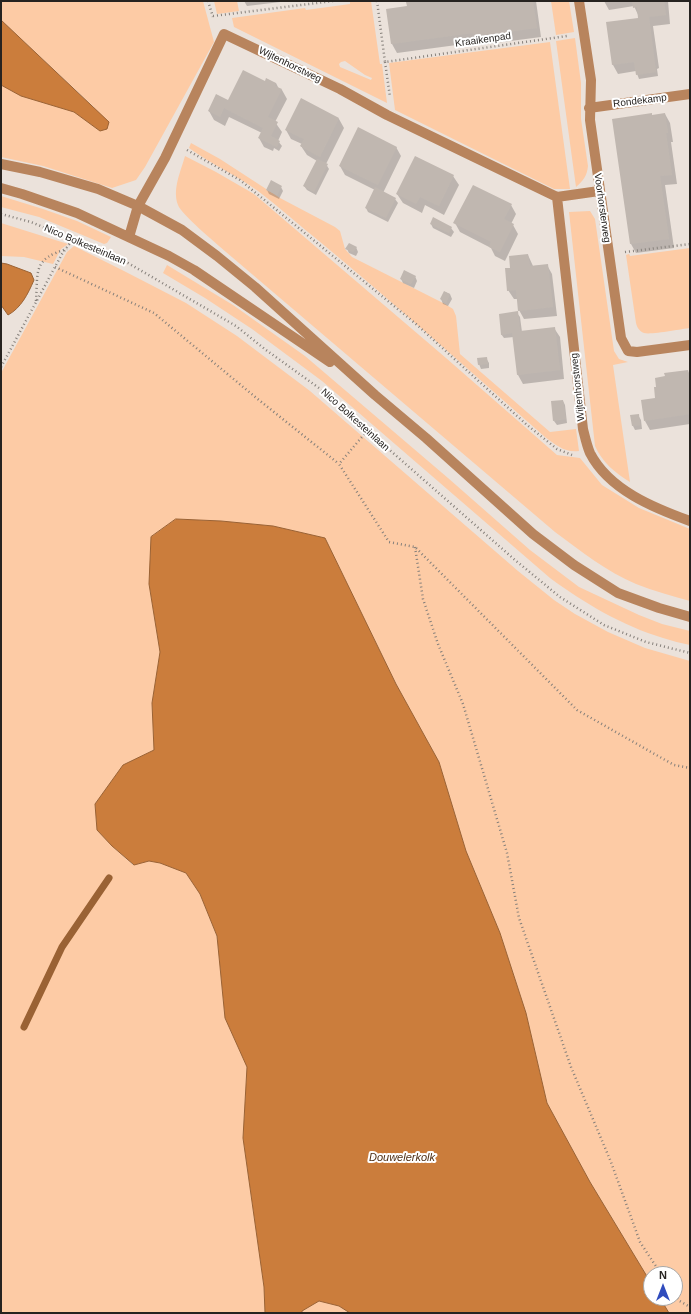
<!DOCTYPE html>
<style>
body{margin:0}
#map{position:relative;width:691px;height:1314px;overflow:hidden;background:#ebe2db;font-family:Arial,sans-serif}
canvas{display:block}
.frame{position:absolute;inset:0;border:2px solid #262320;pointer-events:none}
.north{position:absolute;left:643px;top:1266px;width:40px;height:40px;box-sizing:border-box;background:#fff;border:1px solid #a8a7a6;border-radius:50%;rotate:0deg;font-size:11px;font-weight:700;line-height:16px;text-align:center;color:#262320}
.north::after{content:'';display:block;margin:auto;width:14px;height:18px;background:#304cbd;clip-path:polygon(50% 0,100% 100%,50% 72%,0 100%)}
</style>
<div id="map">
<canvas width="691" height="1314"></canvas>
<div class="frame"></div>
<div class="north">N</div>
</div>
<script>
const ctx = document.querySelector('canvas').getContext('2d');
ctx.lineJoin = 'round';
function paint(path, color) {
  ctx.fillStyle = color;
  ctx.fill(path, 'evenodd');
}
function stroke(path, color, width, dash) {
  ctx.strokeStyle = color;
  ctx.lineWidth = width;
  ctx.lineCap = dash ? 'butt' : 'round';
  ctx.setLineDash(dash || []);
  ctx.stroke(path);
}
function label(font, color, halo, rows, align = 'center') {
  ctx.font = font + ' Arial,sans-serif';
  ctx.lineWidth = 4;
  ctx.setLineDash([]);
  ctx.textBaseline = 'middle';
  ctx.strokeStyle = halo;
  ctx.fillStyle = color;
  for (const [text, x, y, turn = 0] of rows) {
    ctx.save();
    ctx.translate(x, y);
    ctx.rotate((+turn || 0) * Math.PI / 180);
    ctx.textAlign = isNaN(turn) ? turn : align;
    if (halo) ctx.strokeText(text, 0, 0);
    ctx.fillText(text, 0, 0);
    ctx.restore();
  }
}
paint(new Path2D(`
 M1 1H203L214 42 145 167 136 180 112 188 43 166 1 157V85L21 96 74 112 100 131 94 107 1 20Z
 M214 1H237L239 11 217 14Z
 M358 1H371L380 64H382L387 103 234 27 232 18 305 8 306 10 350 4V2ZM345 61 365 75 372 78 371 80 340 67 339 64 341 62Z
 M551 1H569L574 32 556 35Z
 M575 38 581 83V119L588 166C587 176 583 181 576 187L556 41Z
 M550 42 570 189H554L395 110 389 63Z
 M191 143 220 159 280 198 335 227 340 231 345 249 352 257 445 304 453 309 456 316 460 354 550 432 576 429 579 451C565 453 556 445 545 437 470 371 396 305 319 241 299 225 279 207 258 191 236 175 211 164 189 148Z
 M185 156 216 172 254 194 446 358 557 455 580 458 602 485 639 508 690 529V601C672 596 654 591 636 584 607 572 581 551 555 532L226 252C217 244 181 214 178 205 172 189 181 171 185 156Z
 M1 196 43 209 77 221 111 237 107 243 104 244 39 217 1 207Z
 M590 211 595 219 614 351 619 359 628 362 613 365 630 482C615 473 602 462 595 446L569 212Z
 M1 223 68 244 61 249 53 264 24 257 1 256Z
 M74 246 124 271 186 303 237 336 310 391 518 571 554 600 575 614 608 632 645 648 690 661V1313H669L660 1298H675V1274H651V1283L590 1182 547 1103 526 1013 500 933 466 851 439 762 396 684 325 538 273 526 221 521 176 519 149 584 160 652 152 703 154 750 123 765 95 804 97 830 112 846 133 865 149 861 160 863 186 873 200 894 217 937 225 1018 247 1067 243 1138 264 1287 265 1313H1V373L67 252Z
 M690 248V328C681 329 651 335 644 333 639 331 637 327 636 323L626 255 629 254 630 256Z
 M167 265 233 305 305 356 448 478 530 550 579 587 639 615 662 624 690 631V645C681 643 672 641 663 638 623 626 584 603 550 578L322 381 252 329 205 298 163 273Z
 M319 1301 339 1306 350 1313H302L301 1311Z`), '#fdcba5');
const water = new Path2D(`
 M1 20 109 122 107 129 100 131 74 112 21 96 1 85Z
 M1 263 7 264 31 273 34 280C28 294 21 308 8 315L1 305Z
 M176 519 221 521 273 526 325 538 396 684 439 762 466 851 500 933 526 1013 547 1103 590 1182 651 1283V1298H660L669 1313H350L339 1306 319 1301 302 1311V1313H265L264 1287 243 1138 247 1067 225 1018 217 936 200 894 186 873 160 863 149 861 134 865 112 846 97 830 95 804 123 765 154 750 152 703 160 652 149 584 151 537Z`);
paint(water, '#cb7d3c');
stroke(water, '#9a6234', 1);
paint(new Path2D(`
 M244 1H289L247 6Z
 M419 1H536L541 37 480 45 479 42 397 53 392 44 408 7Z
 M604 1H668L670 24 653 26 659 68 657 69 658 76 639 79 636 71 618 74 613 65 607 23 640 19 639 17 634 6 609 10Z
 M265 82 276 83 279 89 282 90 287 99 275 122 282 132 278 141 282 146 279 151 274 148 273 151 264 147 259 138 262 133 229 117 225 126 214 120 209 111 217 95 229 102Z
 M301 100 339 119 344 128 326 164 329 169 316 195 307 190 304 186 317 161 307 155 301 146 302 144 291 139 286 130Z
 M665 114 670 123 673 142H671L677 184 665 185 674 248 636 253 631 244 613 120Z
 M396 147 401 156 383 193 395 199 398 203 388 222 368 212 366 208 375 190 345 175 340 166Z
 M416 157 453 176 459 185 444 215 425 205 422 213 403 203 397 194Z
 M281 187 283 191 279 199 269 194 267 190Z
 M511 205 516 214 511 224 513 225 518 234 505 261 495 256 491 248 460 232 455 223Z
 M431 224 451 228 454 232 451 237 433 228Z
 M356 247 358 252 356 256 349 253 347 249Z
 M528 255 533 266 547 265 552 274 557 316 524 319 519 310 518 299H514L508 290 511 269Z
 M415 276 417 281 414 288 403 283 401 279Z
 M445 292 450 294 452 299 448 306 443 304 441 299Z
 M517 313 520 317 522 332 554 328 560 337 564 379 523 384 518 375 514 337 504 338 501 334Z
 M486 358 489 363V368L481 369 479 364Z
 M690 374V424L650 430 645 421 656 399 657 387 666 377Z
 M563 401 565 405 567 423 557 425 554 421Z
 M638 415 641 420 642 429 635 430 633 426 631 416Z`), '#0003');
stroke(new Path2D(`
 M24 1027 62 947 109 878`), '#9a6234', 7);
paint(new Path2D(`
 M411 1H533L537 28 474 36 473 33 391 44 386 9 407 6 406 2Z
 M632 1H664L666 15 649 17 656 72 636 75 634 62 612 65 606 22 638 18 637 7 633 8Z
 M243 70 265 81 266 78 276 83 275 86 282 89 268 117 278 122 271 136 280 141 277 147 258 138 263 128 224 108 220 117 208 111 216 94 228 100Z
 M301 98 339 118 320 157 300 146 304 139 285 130Z
 M652 113V115L665 113 668 133H666L672 175 660 176 669 239 630 244 612 119Z
 M358 127 397 147 378 185 339 166Z
 M415 156 454 175 439 206 420 197 416 204 396 194Z
 M317 159 328 164 314 192 303 186Z
 M271 180 282 186 277 195 266 190Z
 M473 185 512 204 504 219 514 224 500 252 489 247 491 242 453 223Z
 M375 187 396 198 386 218 365 208Z
 M433 217 452 227 449 233 430 224Z
 M349 243 357 247 353 252 345 249Z
 M528 254 530 266 548 264 553 307 518 311 516 290 507 291 505 268H510L509 256Z
 M404 270 416 276 411 284 400 279Z
 M444 291 450 294 446 303 440 299Z
 M518 311 520 331 555 327 560 370 517 375 512 333 501 335 499 314Z
 M487 357 488 364 478 365 477 358Z
 M688 370 689 373H690V414L644 421 641 400 655 398 654 387H656L655 378 665 376 664 373Z
 M563 400 566 419 553 421 551 401Z
 M639 414 640 425 632 426 630 415Z`), '#c0b7b0');
stroke(new Path2D(`
 M208 1 213 17
 M377 1 385 62 567 36
 M213 16 333 1
 M385 62 390 97
 M187 150 240 180 416 324 527 425 557 449 572 455
 M1 214 31 222 128 263 236 326 266 350 319 388 515 560 560 597 604 625 646 642 690 653
 M625 252 690 244
 M55 267 154 313 254 396 339 464
 M36 301C38 270 33 259 67 249
 M1 367 62 254 73 239
 M367 431 339 464 389 542 415 547 577 710 674 765 690 768
 M415 547 423 599 438 644 463 704 507 853 519 918 571 1067 611 1162 640 1242 661 1274
 M675 1295 678 1300 690 1307`), '#86807b', 2.5, [1, 3]);
stroke(new Path2D(`
 M579 1 591 80 590 120 621 338 628 351 637 352 690 345
 M589 108 690 94
 M1 164 40 172 98 189 138 206 182 230 217 256 255 287 375 395 426 438 533 534 574 565 618 593 659 608 690 617
 M1 188 22 194 77 213 169 256 194 270 330 362
 M557 197 583 429C585 437 587 446 590 453 609 490 654 508 690 521
 M129 237 138 206 165 158 224 34 340 89 387 115 557 197 599 191`), '#b8845d', 10);
label('10px', '#262320', '#fff', [
 ["Kraaikenpad",483,40,-8],
 ["Wijtenhorstweg",290,65,26],
 ["Rondekamp",640,101,-7],
 ["Voorhorsterweg",602,208,82],
 ["Nico Bolkesteinlaan",85,245,23],
 ["Wijtenhorstweg",578,387,-96],
 ["Nico Bolkesteinlaan",355,420,42]
]);
label('italic 11px', '#4f2f14', '#fff', [
 ["Douwelerkolk",402,1158]
]);
</script>
